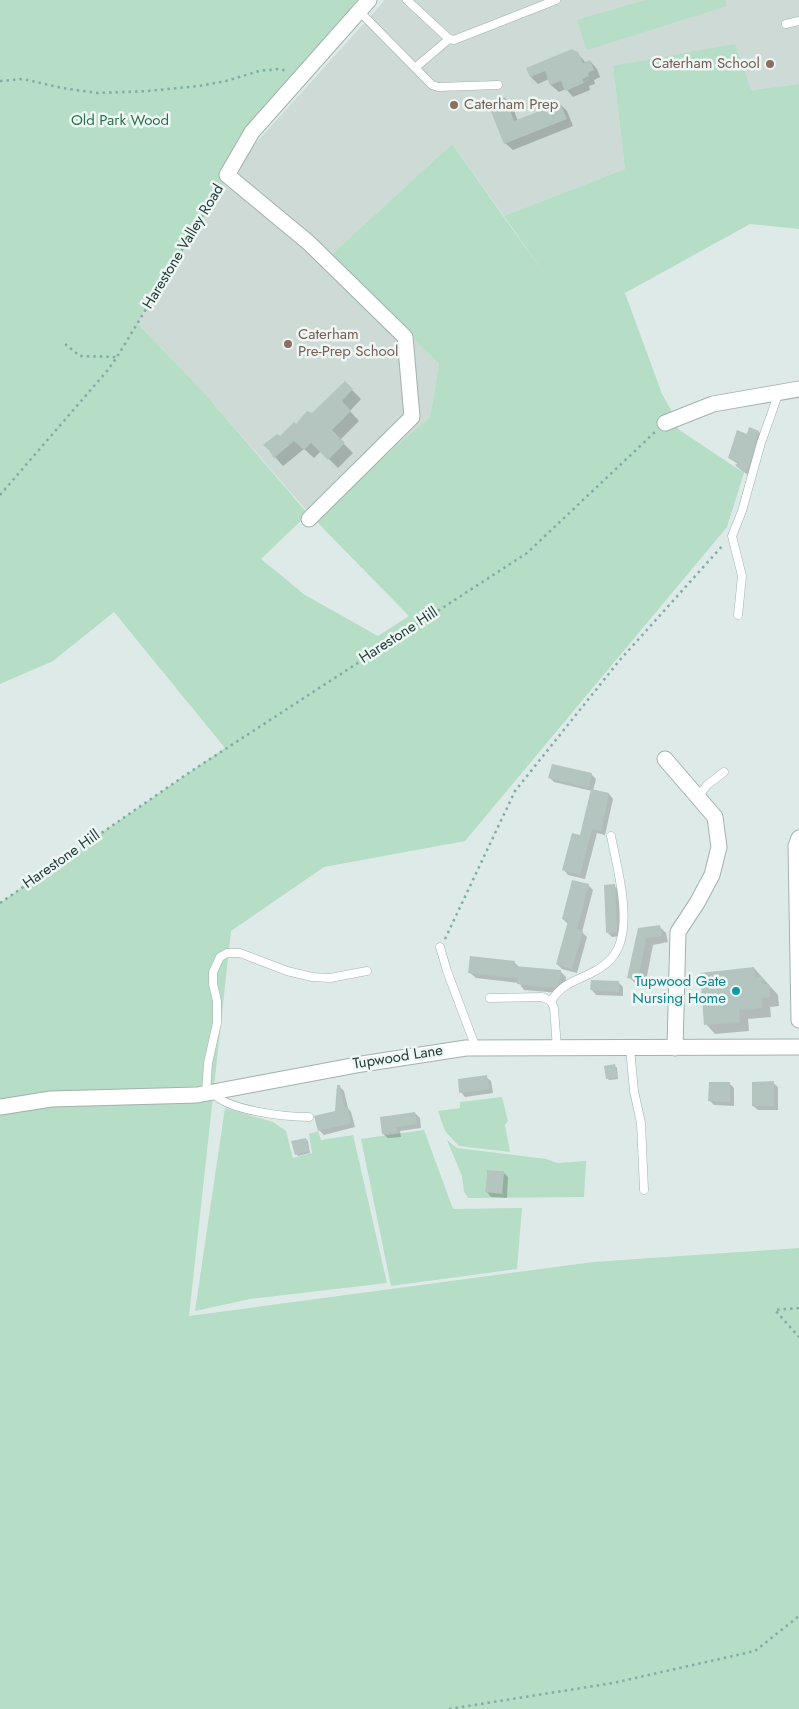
<!DOCTYPE html>
<style>
body{margin:0}
canvas{display:block;background:#deeae7}
</style>
<canvas width="799" height="1709"></canvas>
<script>
const ctx = document.querySelector('canvas').getContext('2d');
ctx.lineJoin = 'round';
function paint(path, color) {
  ctx.fillStyle = color;
  ctx.fill(path, 'evenodd');
}
function stroke(path, color, width, dash) {
  ctx.strokeStyle = color;
  ctx.lineWidth = width;
  ctx.lineCap = dash ? 'butt' : 'round';
  ctx.setLineDash(dash || []);
  ctx.stroke(path);
}
function label(font, color, halo, rows, align = 'center') {
  ctx.font = font + ' Jost,sans-serif';
  ctx.lineWidth = 5;
  ctx.setLineDash([]);
  ctx.textBaseline = 'middle';
  ctx.strokeStyle = halo;
  ctx.fillStyle = color;
  for (const [text, x, y, turn = 0] of rows) {
    ctx.save();
    ctx.translate(x, y);
    ctx.rotate((+turn || 0) * Math.PI / 180);
    ctx.textAlign = isNaN(turn) ? turn : align;
    if (halo) ctx.strokeText(text, 0, 0);
    ctx.fillText(text, 0, 0);
    ctx.restore();
  }
}
paint(new Path2D(`
 M385 0H799V84L750 90 613 66 625 169 504 216 452 144 330 256 439 364 430 417 313 518 207 396 137 323 227 175Z`), '#cddad6');
paint(new Path2D(`
 M0 0H357L227 175 137 323 207 396 308 514 261 559 305 595 378 636 409 616 313 518 430 417 439 364 330 256 452 144 550 282 504 216 625 169 613 66 735 44 751 90 799 84V229L750 224 625 293 662 394 671 410 678 429 744 473 727 527 465 841 324 867 231 931 189 1316 593 1262 799 1248V1709H0V903L225 748 114 612 53 661 0 684Z
 M645 0H725L727 6 587 50 577 20Z
 M502 1097 508 1121 505 1125 510 1152 459 1146 445 1131 438 1111 460 1108V1102Z
 M225 1108 273 1122 286 1131 293 1158 312 1153 309 1134 318 1131 321 1140 353 1135 387 1283 250 1299 195 1311Z
 M424 1130 453 1209 522 1208 517 1269 391 1286 361 1139Z
 M447 1140 457 1148 546 1159 558 1163 586 1161 584 1197 468 1198 464 1191 462 1176ZM487 1170 504 1171 502 1193 485 1192Z`), '#b6ddc5');
paint(new Path2D(`
 M577 53 586 63 590 61 597 69 600 77 594 80 595 84 589 86 590 90 573 97 566 89 559 92 551 85 549 79 538 84 531 77 527 69Z
 M505 98 512 106 518 121 560 104 567 111 573 126 513 150 505 143Z
 M345 383 361 399 350 411 359 421 340 440 353 453 338 468 321 451 314 458 304 449 283 466 275 457 280 438 312 414Z
 M759 432 763 436 749 476 741 469 738 464 729 458 748 435Z
 M591 774 596 779 593 791 609 794 613 799 605 835 597 833 585 879 568 875 564 870 581 836 592 791 554 782 550 778Z
 M573 881 589 886 593 890 582 932 587 937 577 973 562 969 557 964 568 924 563 919Z
 M614 886 619 890 621 936 612 937 607 932Z
 M659 926 666 933 668 942 653 945 645 986 636 984 629 977 639 930Z
 M514 962 520 968 560 971 566 977 565 989 561 993 524 990 519 983 476 978 470 973Z
 M754 968 778 995 779 1006 770 1007 771 1017 748 1019 749 1031 715 1034 706 1024Z
 M618 982 623 987V996L596 995 592 990Z
 M615 1066 617 1068 618 1079 609 1080 607 1078Z
 M486 1077 491 1081 493 1093 465 1097 461 1092Z
 M773 1083 778 1087V1110H758L753 1106Z
 M730 1084 734 1088V1106L714 1105 710 1101Z
 M339 1086 344 1091 348 1108 351 1112 355 1127 324 1135 319 1130 336 1112Z
 M415 1113 420 1118 421 1128 400 1131 401 1137 388 1138 383 1134Z
 M306 1139 308 1141 310 1153 298 1156 296 1154Z
 M503 1172 508 1177 507 1198 491 1197 487 1192Z`), '#0003');
paint(new Path2D(`
 M572 49 578 52 583 63 590 60 594 70 588 73 589 76 582 79 584 83 565 91 561 81 550 85 545 71 530 77 526 68Z
 M505 97 514 121 560 103 567 119 504 144 488 104Z
 M345 381 353 389 342 401 351 411 332 430 345 443 328 460 311 443 304 450 294 441 274 458 269 450 263 445 277 434 280 436 294 422 296 424 307 411 312 413Z
 M749 427 759 431 748 468 744 473 735 465 738 463 728 458 737 430 747 434Z
 M552 764 592 773 588 788 548 778Z
 M591 789 609 793 601 831 592 829 580 875 562 870 572 833 580 835Z
 M572 880 589 884 577 929 583 931 572 969 556 964 568 921 562 919Z
 M615 884 617 932 606 933 604 885Z
 M660 925 662 936 646 938 638 980 627 978 638 928Z
 M470 956 515 961 514 966 561 970 559 983 555 988 517 984 518 978 468 973Z
 M754 967 755 978 762 977V984H769L770 997 761 998 762 1008 739 1010 740 1022 704 1025 700 973Z
 M591 980 619 981V992L590 990Z
 M615 1064 617 1077 606 1079 604 1066Z
 M487 1075 489 1089 459 1093 458 1079Z
 M774 1081V1106H752V1082Z
 M709 1082H730V1102L708 1101Z
 M337 1085H340L344 1107 347 1106 351 1123 318 1131 314 1116 335 1111Z
 M415 1112 417 1124 396 1127 397 1132 382 1134 380 1117Z
 M306 1138 309 1151 295 1155 291 1141Z
 M487 1170 504 1171 502 1194 485 1192Z`), '#b4c5c0');
const service = new Path2D(`
 M407 0 449 39 416 67
 M359 11 432 85 438 87 498 85
 M786 24 799 21
 M449 39 454 40 556 0
 M738 615 742 576 732 536 742 511 761 443 779 392
 M698 797 707 785 724 772
 M440 947 447 971 476 1048
 M490 998 542 997 551 1001 554 1008 557 1048
 M551 1001C563 982 577 981 595 971 606 965 616 956 620 943 630 913 617 867 611 836
 M630 1048 634 1091 641 1123 644 1190
 M212 1092C226 1111 287 1117 309 1117
 M206 1093 208 1063 217 1023V1001L213 984V972L220 957 227 953H240L287 971 312 977 330 978 367 971`);
const minor = new Path2D(`
 M665 423 713 404 799 389
 M309 519 412 417 405 337 309 243 227 175 252 132 369 0
 M665 759 715 817 719 847 712 875 697 903 678 932 675 1048
 M799 838 796 846 799 1020
 M0 1107 51 1099 197 1095 362 1064 466 1048 799 1047`);
stroke(service, '#a1b2af', 9);
stroke(minor, '#a1b2af', 17);
stroke(new Path2D(`
 M0 81 23 79 62 88 98 93 148 91 199 86 226 81 259 71 278 69 288 71
 M65 344 80 356 117 357
 M0 495 107 371 117 357 220 187
 M0 903 190 772 527 553 655 432
 M445 939 515 791 619 661 724 544
 M799 1308 775 1310 799 1337
 M449 1709 613 1683 755 1651 799 1616`), '#7eafa6', 2.5, [2.5, 4]);
stroke(service, '#fff', 8);
stroke(minor, '#fff', 15);
for (const [x, y, r, color] of [
 [770,64,5,"#8d6e63"],
 [454,105,5,"#8d6e63"],
 [288,344,5,"#8d6e63"],
 [736,991,5,"#0f9aa8"]
]) {
  const dot = new Path2D();
  dot.arc(x, y, r, 0, 2 * Math.PI);
  ctx.fillStyle = color;
  ctx.fill(dot);
  stroke(dot, '#eff7f4', 2);
}
label('15px', '#785e54', '#eff7f4', [
 ["Caterham School",760,64,"right"],
 ["Caterham Prep",464,105],
 ["Caterham",298,335],
 ["Pre-Prep School",298,352]
], 'left');
label('15px', '#29724f', '#eff7f4', [
 ["Old Park Wood",120,121]
]);
label('15px', '#1f3a37', '#eff7f4', [
 ["Harestone Valley Road",184,247,-59],
 ["Harestone Hill",399,636,-33],
 ["Harestone Hill",62,860,-35],
 ["Tupwood Lane",398,1058,-9]
]);
label('15px', '#0d838f', '#eff7f4', [
 ["Tupwood Gate",726,982],
 ["Nursing Home",726,999]
], 'right');
</script>
